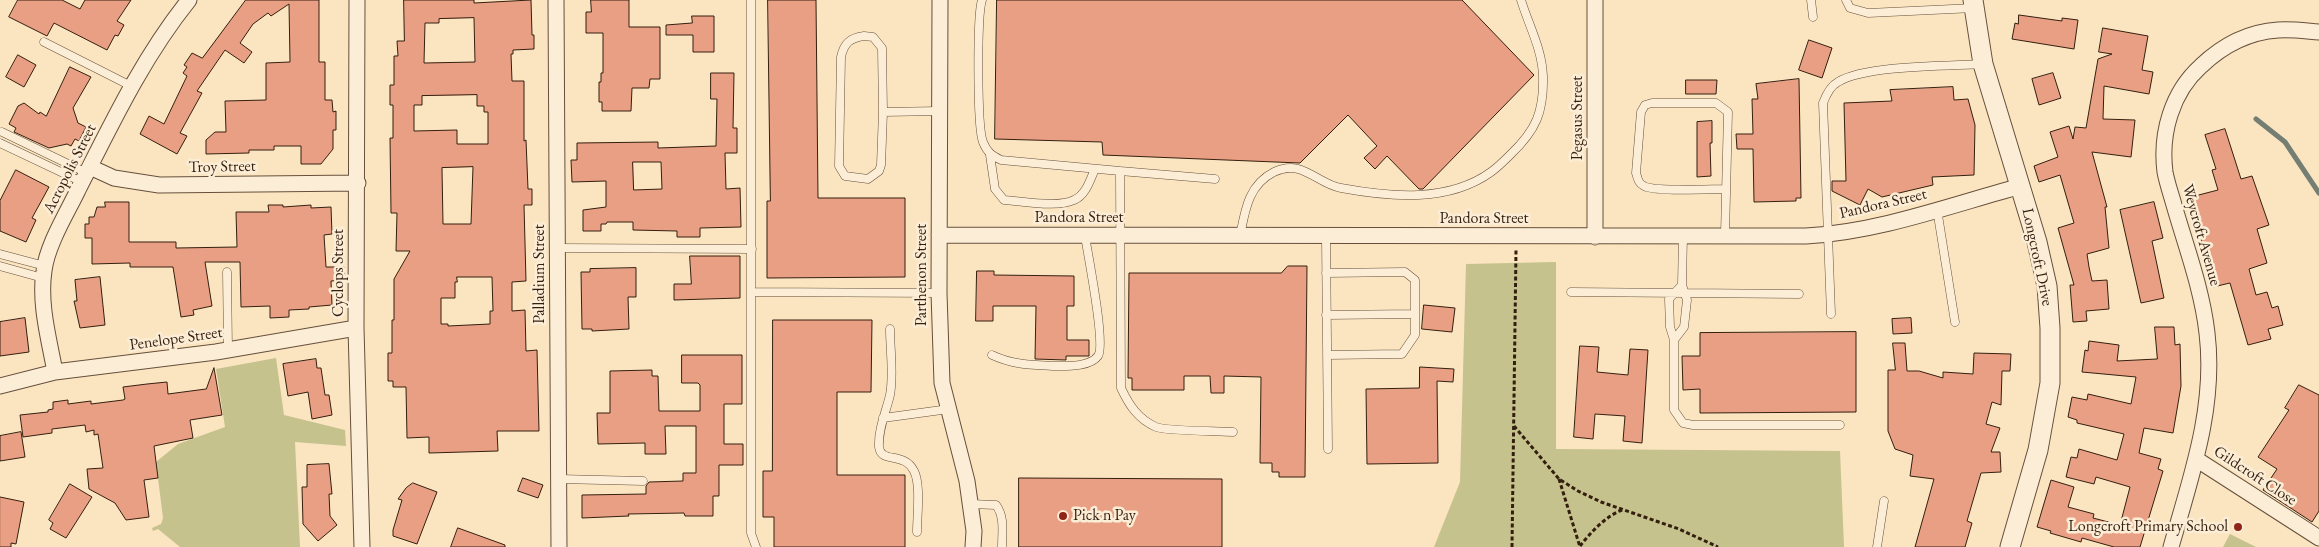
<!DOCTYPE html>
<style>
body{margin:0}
canvas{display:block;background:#fbe4c0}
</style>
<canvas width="2319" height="547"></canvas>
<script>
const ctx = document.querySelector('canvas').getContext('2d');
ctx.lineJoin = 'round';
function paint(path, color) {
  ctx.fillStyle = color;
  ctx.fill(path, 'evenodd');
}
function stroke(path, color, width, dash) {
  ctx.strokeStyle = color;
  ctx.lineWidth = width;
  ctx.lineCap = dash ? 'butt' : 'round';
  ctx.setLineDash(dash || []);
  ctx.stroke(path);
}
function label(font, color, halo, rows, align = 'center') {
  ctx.font = font + ' "EB Garamond",serif';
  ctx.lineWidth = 5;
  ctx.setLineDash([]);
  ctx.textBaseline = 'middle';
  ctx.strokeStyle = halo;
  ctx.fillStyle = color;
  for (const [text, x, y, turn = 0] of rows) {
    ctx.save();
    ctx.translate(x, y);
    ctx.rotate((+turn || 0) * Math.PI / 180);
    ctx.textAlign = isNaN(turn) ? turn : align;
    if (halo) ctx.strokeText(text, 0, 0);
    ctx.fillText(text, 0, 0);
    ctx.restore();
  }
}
paint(new Path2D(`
 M1556 262V449L1840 451 1844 547H1434L1460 482 1466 264Z
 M276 358 284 415 345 430 346 446 295 442 300 547H180L158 529 153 531 152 528 161 524 163 518 156 462 178 444 225 427 216 369Z
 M2230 534 2256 547H2223Z`), '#c5c28d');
stroke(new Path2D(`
 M2256 119 2285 142 2319 193`), '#747e72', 5);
const building = new Path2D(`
 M18 0H62L80 9 85 0H131L117 21 124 25 118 36 115 35 107 50 54 23 47 36 9 17Z
 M246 0H319V62H325V100H332L333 112 336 111V130H333V149L321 164H301V146H274V150H249V153L206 154V140L215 132H226L225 101 266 100V63L290 62 289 4 271 16 268 13 253 24 240 43 252 52 244 63 225 50 197 91 202 93 180 133 187 136 177 154 140 134 149 116 164 124 187 76 183 73 187 67 184 65 192 53 202 58Z
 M404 0H474V3L531 0 532 35H534V49L513 50V54H511L512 81H524V141L526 140 528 189H532V205H524L526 281 512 282V311L525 310 526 351 537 350 539 431H497L498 451 429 453V437L407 438 406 387H393V381H388V353H392V320H394V279L410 251H396L397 213H391L390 138H393V105H390V85H394V56H398L397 41H404ZM474 18 475 62 424 63 425 23H439V19ZM477 95V106H484V112H488V144H457V130L414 131V105H422V96ZM473 167 471 224H443L442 168ZM457 277H492L493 311H490V324L448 326V324H441V298H455V282H457Z
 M591 0H629V27H660V79H650L649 88H632L631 111H602V102H599V82H601V73H603V33H586V12H591Z
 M768 0H816L818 198H905V277L767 278V201H770Z
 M997 0H1462L1534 75 1423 189H1419L1387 156 1375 169 1364 158 1377 146 1348 115 1300 163 1103 155 1102 142 995 139Z
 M2019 15 2062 21V18L2078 20 2074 49 2012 39 2015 23 2018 24Z
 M692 16H714V52H693V35H666V25L692 23Z
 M2103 28 2148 36 2142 70 2153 72 2149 94 2104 86 2103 119 2135 120 2131 157 2092 152 2107 207H2105L2109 248 2087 254 2089 267 2092 281 2107 280 2109 309 2086 311 2087 321 2073 322 2070 285H2074L2058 228 2074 223 2060 175 2039 182 2034 166 2058 157 2050 132 2069 126 2073 139 2075 127 2086 128 2098 59 2112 54 2099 52Z
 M1809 40 1832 48 1822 78 1799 70Z
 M18 55 36 65 24 87 6 77Z
 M70 67 91 77 73 108 78 123 86 127 79 141 75 139 71 146 67 144 49 148 14 132 16 128 9 124 18 106 24 103 39 114 40 112 46 116Z
 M711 73H734L733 128H737V153H725L726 189 740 188 741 227 700 228V237H677V231L633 230V222H607L606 224H601V231H583V210L606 207V181L572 182 571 160H577V143L658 142V148L716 146 717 99H711ZM633 162H661L662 189 634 190Z
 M2053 73 2061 98 2039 105 2032 79Z
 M1799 79 1801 198H1796V201L1754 202 1753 149H1737L1736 134H1753L1752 99H1758L1756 84Z
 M1686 80H1717L1716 94H1686Z
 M1953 87 1954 100 1968 99 1975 125 1974 175 1932 177 1933 185 1882 197 1868 189 1860 205 1832 191V181H1846L1844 103 1892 101 1890 90Z
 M1712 121V143H1710L1711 176 1697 177V122Z
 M2225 129 2241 179 2252 176 2269 225 2257 229 2267 263 2249 269 2256 295 2267 292 2272 308 2278 306 2283 325 2268 329 2271 339 2248 345 2230 283 2213 287 2207 267H2210L2187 198 2218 190 2212 170 2216 169 2205 135Z
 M16 170 49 187 32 218 36 220 26 242 0 231V201Z
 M105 202H129V242H176V248L237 247 236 212H269L268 205H283V207L311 205V208L331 207 332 234 324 235 326 267H344L345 280 331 281 332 305 309 307V309L289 310V317L270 318V306L241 307 240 262H205L212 306 193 310 194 315 181 317 173 267H130V263L92 264V238H85V224H89V217H94L97 207H105Z
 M2154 202 2163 238 2152 241 2164 298 2141 303 2120 210Z
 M690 256H740V298L674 300V284H691Z
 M1288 266H1307L1305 477H1279V472H1272V463H1260L1261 377 1224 376V393H1211L1210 376H1184V390H1132V378H1128L1129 273H1281Z
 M636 268V297H628L629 329 592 331V329H582L581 272H590V269Z
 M977 271H994V275L1074 276V306H1067V340H1089V356H1066V360L1035 359 1036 306H993V321H976Z
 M100 277 105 325 80 328 74 301H77L75 280Z
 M1424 305 1455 308 1452 332 1422 329Z
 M25 318 29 352 0 356V322Z
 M1911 318 1912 333 1893 334 1892 319Z
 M773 320H872L871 392H837V475H905V547H774V517H763V471H772Z
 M2155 327H2174L2175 345 2180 344 2181 386 2173 433 2144 428 2139 453 2161 459 2158 469 2163 471 2140 547H2114L2082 538 2081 542 2050 533 2051 531 2037 527 2051 480 2074 487 2068 507 2094 514 2093 518 2120 525 2130 487 2096 477 2094 484 2066 477 2071 457 2077 458 2079 449 2117 460 2124 434 2077 423V420L2068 417 2072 397 2087 400 2088 394 2131 404 2136 377 2082 372 2085 350 2088 351 2089 341 2119 345 2117 361 2157 359Z
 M1856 332V412L1700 413V389L1683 390 1682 356H1700V333Z
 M1893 343H1905L1907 371H1919L1943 378V372L1973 374 1974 353 2011 354 2010 371H2002L2001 405 1992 402 1986 424 2000 428 1991 452H2000L2001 472 1981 473 1967 521 1972 523 1965 547H1915L1934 479 1910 476 1913 455 1895 449 1888 431V370H1895Z
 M1580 346 1599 347 1597 372 1628 375 1630 349 1648 350 1642 443 1623 441 1625 416 1595 414 1593 439 1574 437Z
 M682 355H742V404H724V444H743V465H719V496H713V516H685L684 513 628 514 629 516 582 518V495L646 494V486L649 482 683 481V473H696V426H665L666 454H645V443L598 444 597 413H610V371L652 370V376H658L659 411H700V385L698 383H682Z
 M316 359 317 368H321L325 395H329L332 415 312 419 308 392 288 396 283 364Z
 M1420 367 1454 369 1453 382 1437 381 1438 463 1367 464 1366 389 1419 388Z
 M214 368 222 415 190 420 193 438 154 446 158 478 144 480 149 517 126 520 115 503 89 489 87 469 103 468 98 434 94 435V430L86 432 85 425 52 429V433L23 437 20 415 48 412V410L53 409V402L68 400V404L91 401V404L123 400 125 399 123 387 147 384 167 382 168 394 206 389Z
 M2299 385 2319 395V511L2312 522 2263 490 2277 469 2258 457 2289 410 2285 408Z
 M21 432 25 457 0 461V436Z
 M329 464 332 494H329L330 516 337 525 318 541 303 524 302 487H307V465Z
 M523 478 543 485 538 498 518 491Z
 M1019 478 1222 479V547H1019Z
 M413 483 437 492 417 544 393 536V530L402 500 398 499 406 488Z
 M70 484 92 497 66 538 50 529 53 523 49 520Z
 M0 497 24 502 16 544 11 543V547H0Z
 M458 528 505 545V547H451Z`);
paint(building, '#e99f83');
stroke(building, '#341f0f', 1);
const service = new Path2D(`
 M751 0V292L939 293
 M982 0C977 15 977 127 983 142 987 152 991 155 1001 160L1120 171 1121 388C1129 405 1138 419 1156 427 1165 431 1218 431 1233 432
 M1811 0 1813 17
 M1846 0 1850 8 1868 13 1974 8
 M864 36 873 37 882 48 883 112 881 165 879 171 868 179 845 176 839 166 841 57C844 43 850 38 864 36Z
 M44 42 133 87
 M883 112 940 111
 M2 132 87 173
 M0 143 82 182
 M990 155 995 189 1004 200C1022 201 1058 208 1074 200 1086 195 1090 180 1095 169
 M1120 171 1215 179
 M1937 209 1955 322
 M1725 235 1728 112 1716 103H1652L1645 105 1641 112 1636 173C1638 179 1638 183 1644 186 1654 192 1710 189 1726 189
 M1240 236C1245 211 1248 185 1274 172 1302 158 1317 184 1341 188 1390 197 1448 203 1491 172 1498 167 1505 160 1511 154 1536 130 1544 112 1543 76 1542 49 1529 26 1521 0
 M1326 236 1328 449
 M557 248 752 249
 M0 254 45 266
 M0 266 43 278
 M227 272 228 350
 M1326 273 1405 272 1415 280V335L1402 354 1327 355
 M1682 285 1669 299 1670 327 1674 340V410L1683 423 1693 425H1840
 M751 292V533L756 547
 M1571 292 1799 294
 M1831 314 1823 103C1826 95 1830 86 1838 82 1865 65 1949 66 1983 64
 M1326 315 1415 314
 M890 329C890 350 894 374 890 395 886 412 878 429 879 447 881 464 904 451 914 471 921 484 917 516 917 532
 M1674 340 1684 327 1687 300 1682 285 1683 235
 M992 355C1013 365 1032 365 1055 366 1067 366 1090 367 1098 356 1106 345 1088 255 1085 236
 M883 418 949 409
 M559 479 643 481
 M970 504 996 505C1005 517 1002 532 1002 547
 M1877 547 1884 501`);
const minor = new Path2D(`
 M357 0 356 328 362 547
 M556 0 559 547
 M940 0 939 293 942 383 967 481 974 531 973 547
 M90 167 114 178 159 185 358 183
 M939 235 1806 236C1879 232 1951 205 2021 186
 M1595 237V0
 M55 372C49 339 39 304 44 271 47 245 67 213 78 190 111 125 143 57 189 0
 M0 386 55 372 216 352 356 328
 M2196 459 2319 538
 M2171 547C2191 477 2216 407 2207 333 2202 289 2186 247 2174 205 2171 194 2167 183 2165 172 2160 133 2172 92 2201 66 2222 46 2248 32 2278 30 2291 29 2306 31 2319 32`);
const tertiary = new Path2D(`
 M1973 0 1983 64 2037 242 2047 286 2050 328V383L2038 450 2010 547`);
stroke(service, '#66503b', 9);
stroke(minor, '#66503b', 17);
stroke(tertiary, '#66503b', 21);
stroke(new Path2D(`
 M1514 426 1559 479 1578 491 1601 502 1679 529 1718 547
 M1559 479 1580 547
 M1580 546C1591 532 1606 516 1622 510
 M1512 547 1516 250`), '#341f0f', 3, [4, 2.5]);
stroke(service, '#fcedd6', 8);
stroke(minor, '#fcedd6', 15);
stroke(tertiary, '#fcedd6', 19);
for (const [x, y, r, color] of [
 [1063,516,5,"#8f2418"],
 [2238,527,5,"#8f2418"]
]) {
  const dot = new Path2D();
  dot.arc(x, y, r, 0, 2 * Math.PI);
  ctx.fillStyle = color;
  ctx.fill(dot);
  stroke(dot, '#fcedd6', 2);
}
label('16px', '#341f0f', '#fcedd6', [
 ["Pegasus Street",1578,118,-90],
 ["Troy Street",222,167,-1],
 ["Acropolis Street",70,169,-63],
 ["Pandora Street",1883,204,-13],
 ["Pandora Street",1079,218],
 ["Pandora Street",1484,219],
 ["Weycroft Avenue",2201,235,74],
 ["Longcroft Drive",2037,257,78],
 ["Cyclops Street",339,273,-90],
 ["Palladium Street",540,274,-90],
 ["Parthenon Street",922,275,-90],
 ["Penelope Street",176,339,-8],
 ["Gildcroft Close",2255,476,33]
]);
label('16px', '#341f0f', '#fcedd6', [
 ["Pick n Pay",1073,516],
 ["Longcroft Primary School",2228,527,"right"]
], 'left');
</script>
